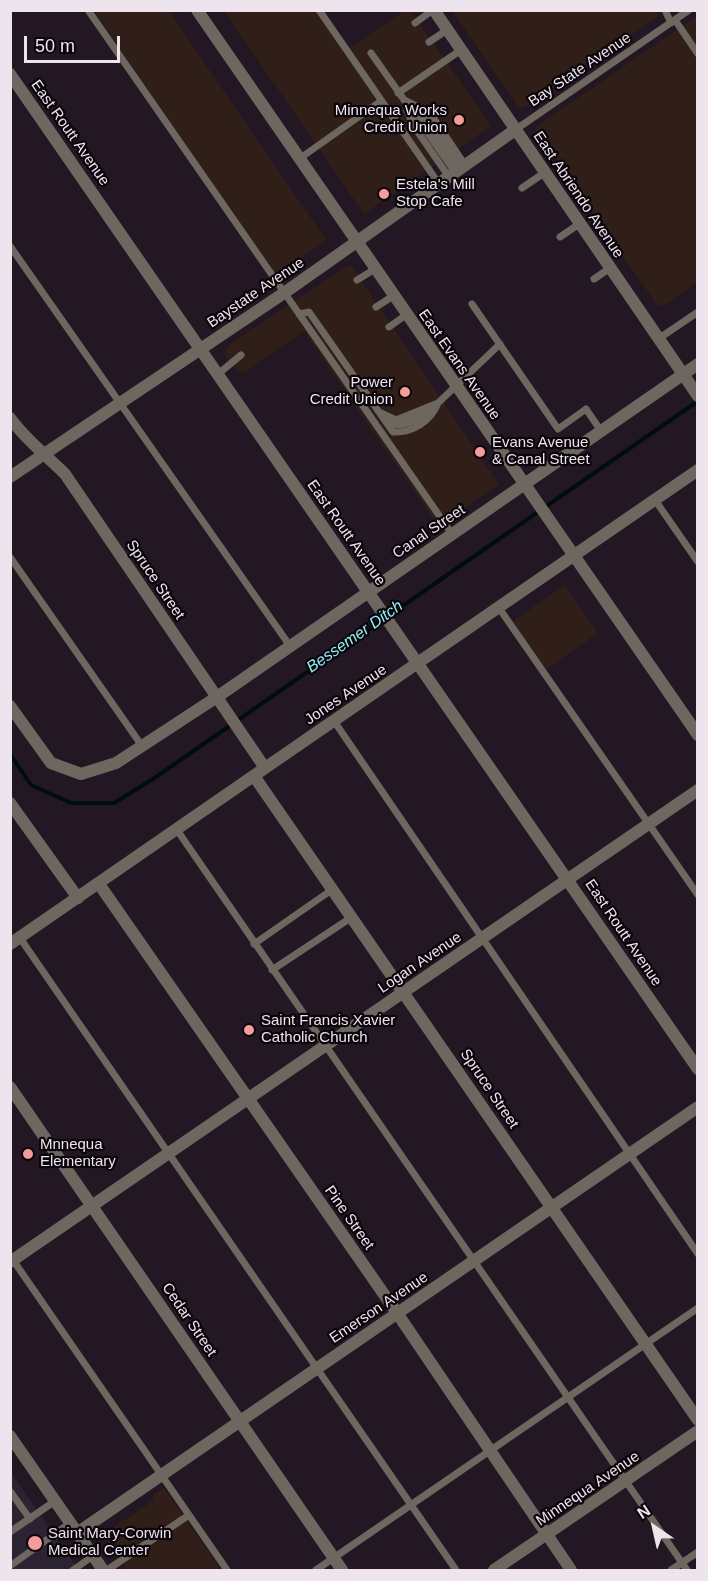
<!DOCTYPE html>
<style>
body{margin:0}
#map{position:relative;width:708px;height:1581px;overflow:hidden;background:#231724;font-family:Helvetica,sans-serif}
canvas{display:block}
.frame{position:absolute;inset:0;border:12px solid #ede4ed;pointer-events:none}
.north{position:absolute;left:624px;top:1497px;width:60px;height:60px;-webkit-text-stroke:4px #0a050a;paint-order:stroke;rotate:326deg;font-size:16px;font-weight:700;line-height:24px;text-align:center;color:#ede4ed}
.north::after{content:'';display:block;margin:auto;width:21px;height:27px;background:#ede4ed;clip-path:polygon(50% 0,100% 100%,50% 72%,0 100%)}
.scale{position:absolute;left:24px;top:36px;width:96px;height:27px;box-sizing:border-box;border:3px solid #ede4ed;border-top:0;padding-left:8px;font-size:18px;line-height:21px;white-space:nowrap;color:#ede4ed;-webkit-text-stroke:4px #0a050a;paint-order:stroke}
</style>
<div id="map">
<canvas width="708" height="1581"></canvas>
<div class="frame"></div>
<div class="north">N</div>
<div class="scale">50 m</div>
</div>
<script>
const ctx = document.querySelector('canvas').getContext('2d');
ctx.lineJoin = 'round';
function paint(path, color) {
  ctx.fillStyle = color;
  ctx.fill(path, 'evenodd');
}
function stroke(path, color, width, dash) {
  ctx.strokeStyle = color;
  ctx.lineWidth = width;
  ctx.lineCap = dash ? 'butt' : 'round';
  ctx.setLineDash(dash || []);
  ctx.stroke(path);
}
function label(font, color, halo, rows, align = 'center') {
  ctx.font = font + ' Helvetica,sans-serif';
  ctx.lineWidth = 4.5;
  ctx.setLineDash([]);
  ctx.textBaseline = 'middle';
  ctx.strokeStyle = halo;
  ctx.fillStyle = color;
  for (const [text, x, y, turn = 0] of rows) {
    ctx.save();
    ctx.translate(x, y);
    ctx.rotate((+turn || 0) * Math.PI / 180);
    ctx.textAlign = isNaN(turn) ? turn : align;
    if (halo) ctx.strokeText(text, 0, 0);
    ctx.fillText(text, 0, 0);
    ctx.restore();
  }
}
paint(new Path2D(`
 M94 11H169L326 240 276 275Z
 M224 11H324L350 48 405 11H411L491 126 364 214Z
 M656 11 659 16 523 108 518 106 452 11Z
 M697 16V282L668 303 658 306 536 133 537 126Z
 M350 264 499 484 438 526 304 331 243 373 234 368 224 353 230 344Z
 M565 585 598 633 545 670 512 622Z
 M164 1488 221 1570H128L103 1535 152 1501 154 1494Z`), '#301e18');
paint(new Path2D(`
 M10 1471 41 1516 79 1570H11Z`), '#2c2332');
stroke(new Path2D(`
 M10 754 31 785 71 803H114L153 779 698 401`), '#000d0f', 4);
stroke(new Path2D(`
 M88 10 452 534
 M319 10 439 184
 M665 10 671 23
 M675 20 698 54
 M415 23 433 10
 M429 42 447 30
 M371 53 455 172
 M398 93 461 50
 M404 100 430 113 465 165
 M414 108 425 118 460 168
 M407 110 413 125 449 177
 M515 130 689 10
 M299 159 381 101
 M522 188 544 173
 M560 237 579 224
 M10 246 290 646
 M594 279 610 268
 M357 280 375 269
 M472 304 558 429 586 409 601 431
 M376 307 393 296
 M299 314 309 312 393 432C413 433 431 421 438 403
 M389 327 406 315
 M658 339 698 312
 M218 374 241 355
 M381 413 396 420 438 403 500 344
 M386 422C402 430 422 417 434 407
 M655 500 698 562
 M10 557 142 746
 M499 608 698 895
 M334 721 698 1254
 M177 830 687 1570
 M20 938 456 1570
 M254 944 333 889
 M272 970 352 917
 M13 1260 227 1570
 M10 1491 30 1519
 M10 1532 55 1501
 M10 1566 70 1523
 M73 1570 93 1556
 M107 1570 189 1515
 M316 1570 698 1308
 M671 1570 698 1552`), '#6d675f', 7);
stroke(new Path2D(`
 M434 10 698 396
 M10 74 698 1069
 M10 418C26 440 46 455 65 474L265 768 698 470
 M10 477 284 293 515 130
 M10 706 51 763 81 774 116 763 217 697 698 364
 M254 776 698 1420
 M10 803 78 898
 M99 884 397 1313 571 1570
 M10 1087 342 1570
 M10 1262 698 790
 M77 1533 698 1107`), '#6d675f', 12);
stroke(new Path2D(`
 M197 10 698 735
 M10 944 265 768
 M10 1436 103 1570
 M494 1570 698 1431`), '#6d675f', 12);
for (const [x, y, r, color] of [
 [459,120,6,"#f59b9a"],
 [384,194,6,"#f59b9a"],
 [405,392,6,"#f59b9a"],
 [480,452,6,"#f59b9a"],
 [249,1030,6,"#f59b9a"],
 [28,1154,6,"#f59b9a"],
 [35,1543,8,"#f59b9a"]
]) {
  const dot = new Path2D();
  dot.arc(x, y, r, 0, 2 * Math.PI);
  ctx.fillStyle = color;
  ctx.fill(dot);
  stroke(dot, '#0a050a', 2);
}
label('15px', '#ede4ed', '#0a050a', [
 ["Bay State Avenue",580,70,-34],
 ["East Routt Avenue",70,133,55],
 ["East Abriendo Avenue",578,195,56],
 ["Baystate Avenue",256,293,-34],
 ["East Evans Avenue",459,365,55],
 ["Canal Street",429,532,-34],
 ["East Routt Avenue",346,533,55],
 ["Spruce Street",155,580,56],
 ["Jones Avenue",346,695,-34],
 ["East Routt Avenue",623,933,56],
 ["Logan Avenue",420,963,-34],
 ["Spruce Street",489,1089,56],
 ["Pine Street",349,1218,55],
 ["Emerson Avenue",379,1308,-34],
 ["Cedar Street",189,1320,56],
 ["Minnequa Avenue",588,1489,-34]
]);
label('15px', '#ede4ed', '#0a050a', [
 ["Minnequa Works",447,111,"right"],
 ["Credit Union",447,128,"right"],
 ["Estela's Mill",396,185],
 ["Stop Cafe",396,202],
 ["Power",393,383,"right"],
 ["Credit Union",393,400,"right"],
 ["Evans Avenue",492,443],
 ["& Canal Street",492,460],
 ["Saint Francis Xavier",261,1021],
 ["Catholic Church",261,1038],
 ["Mnnequa",40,1145],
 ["Elementary",40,1162],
 ["Saint Mary-Corwin",48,1534],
 ["Medical Center",48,1551]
], 'left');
label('italic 16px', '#90f1f9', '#0a050a', [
 ["Bessemer Ditch",355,637,-35]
]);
</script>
